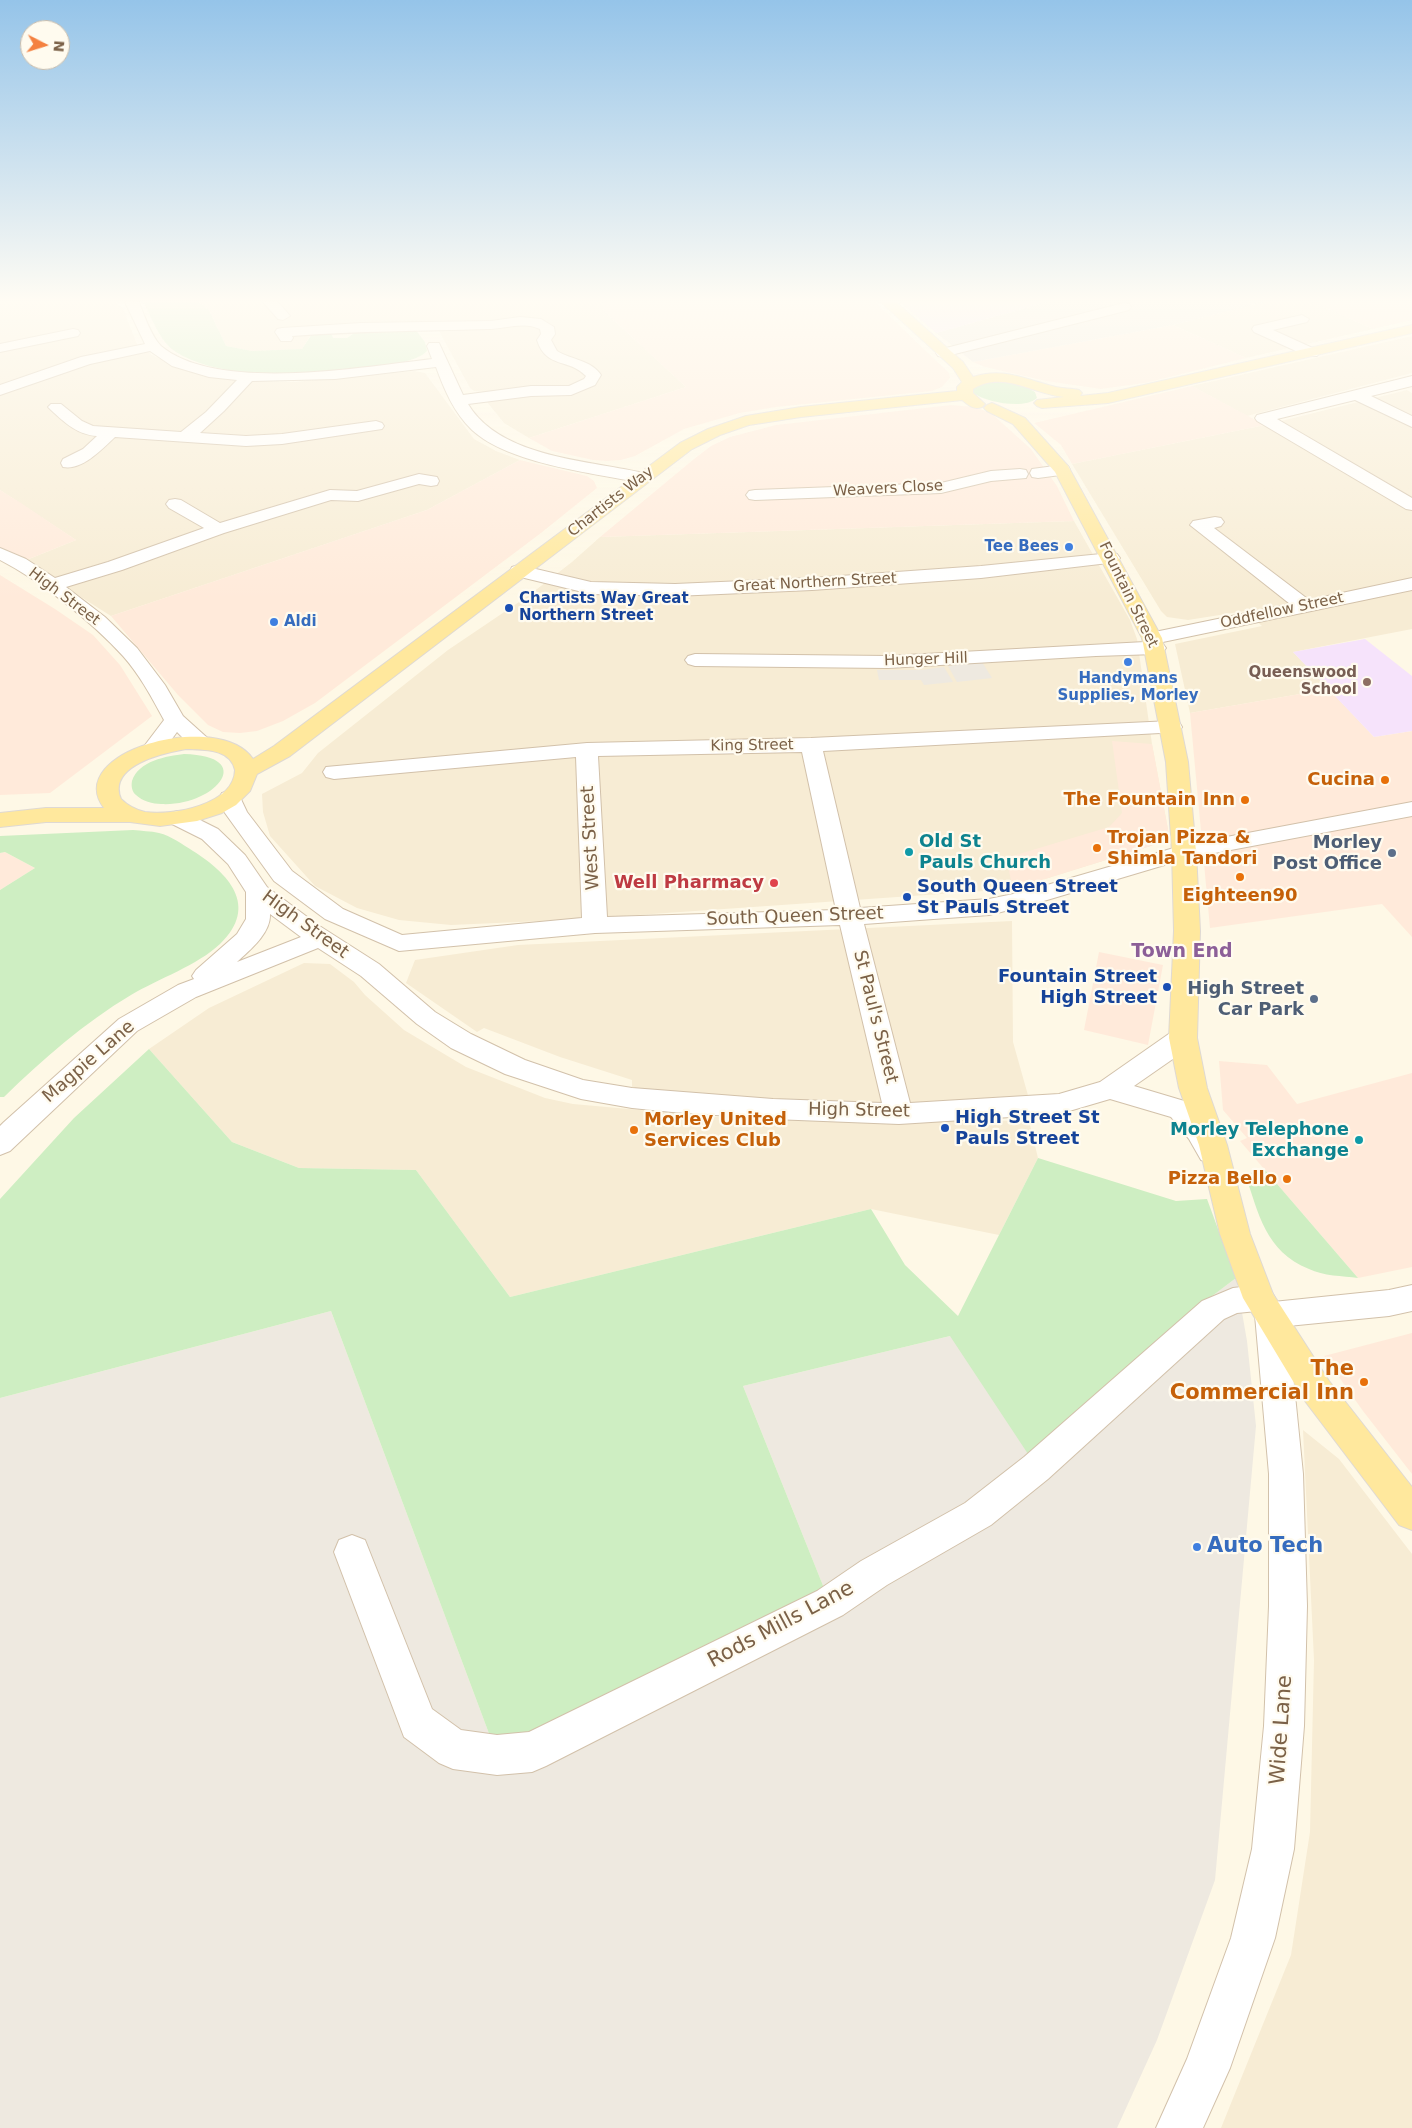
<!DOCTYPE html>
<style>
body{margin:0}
#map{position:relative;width:1412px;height:2128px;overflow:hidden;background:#fef8e6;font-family:"DejaVu Sans",sans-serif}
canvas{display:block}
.north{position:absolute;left:20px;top:20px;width:50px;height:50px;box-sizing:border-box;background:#fffbef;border:1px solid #cabdac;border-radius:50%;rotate:95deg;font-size:14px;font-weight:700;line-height:20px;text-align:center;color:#7b6147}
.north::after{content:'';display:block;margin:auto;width:18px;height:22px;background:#f48140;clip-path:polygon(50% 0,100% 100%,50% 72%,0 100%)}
</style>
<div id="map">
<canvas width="1412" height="2128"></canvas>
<div class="north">N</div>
</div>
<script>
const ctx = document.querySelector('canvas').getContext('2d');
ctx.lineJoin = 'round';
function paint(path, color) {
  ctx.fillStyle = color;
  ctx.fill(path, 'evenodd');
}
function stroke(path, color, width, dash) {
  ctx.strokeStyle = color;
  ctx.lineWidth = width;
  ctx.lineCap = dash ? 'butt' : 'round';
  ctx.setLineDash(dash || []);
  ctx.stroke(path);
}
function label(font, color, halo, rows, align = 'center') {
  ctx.font = font + ' "DejaVu Sans",sans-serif';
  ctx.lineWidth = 4.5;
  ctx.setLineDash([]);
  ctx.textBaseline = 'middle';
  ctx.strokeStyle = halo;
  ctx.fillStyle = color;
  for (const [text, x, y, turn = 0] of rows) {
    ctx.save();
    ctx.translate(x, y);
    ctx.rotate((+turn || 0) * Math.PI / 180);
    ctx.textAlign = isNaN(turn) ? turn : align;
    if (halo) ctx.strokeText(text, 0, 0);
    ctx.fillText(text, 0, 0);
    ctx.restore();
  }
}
paint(new Path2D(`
 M0 302H115L123 309 137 344 152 355 182 369 228 380 294 382 414 371 425 373 474 439 496 451 520 460 427 510 111 616 24 561 76 540 0 490Z
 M199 302H602L604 311 686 387 529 438 504 423 487 402 483 392 474 391 470 388 440 333V321L316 326 302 349 252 351 226 346 209 310Z
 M1263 302H1312L1373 329 1246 358 1173 325Z
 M1412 336V373L1247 416 1192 386Z
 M1407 390 1412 393V629L1293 652 1329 689 1190 713 1175 644 1262 626 1245 611 1188 620 1167 617 1161 611 1072 464 1265 425Z
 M1074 521 1130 620 1137 639 1152 744 1170 840 1013 889 565 920 451 925 399 920 357 908 315 886 270 836 263 812 262 794 302 773 318 753 448 650 528 596 572 562 600 537Z
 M1012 921 1013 1042 1031 1106 899 1114 632 1098V1080L560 1057 484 1028 477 1032 406 983 415 960 518 945Z
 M304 963 330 964 354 982 365 995 404 1030 466 1067 545 1098 573 1104 719 1117 1029 1121 1038 1158 999 1235 871 1209 510 1297 416 1170 299 1168 232 1142 149 1049 209 1008Z
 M1303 1430 1339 1459 1412 1554V2128H1221L1291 1955 1310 1832 1314 1660Z`), '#f7ecd4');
paint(new Path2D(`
 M602 302H875L949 373 950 378 942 387 932 391 776 407 740 413 684 429 635 456 621 460 607 461 593 460 552 451 529 438 686 387 604 311Z
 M1312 302H1412V320L1373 329Z
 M1173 325 1246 358 1145 383 1101 389 1046 381 985 367 973 362Z
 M1192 386 1265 425 1072 464 1061 445 1034 423Z
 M951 405 974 407 991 413 1031 449 1057 486 1074 521 600 537 694 459 711 446 730 437 776 425Z
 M520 460 587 476 594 481 597 488 541 533 315 703 283 721 257 731 240 733 223 732 208 725 178 695 111 616 427 510Z
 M0 490 21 503 76 540 24 561 0 550Z
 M0 575 55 609 93 635 120 665 152 716 50 793 0 795Z
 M1329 689 1374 737 1412 731V937L1382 904 1210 928 1190 713Z
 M1112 741 1152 744 1170 840 1013 889 1006 858 1109 827 1122 813Z
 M5 852 35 868 0 890V853Z
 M1099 952 1163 965 1148 1045 1084 1030Z
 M1219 1061 1267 1065 1297 1104 1412 1073V1267L1358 1278 1240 1141 1247 1138 1223 1110Z
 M1412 1333V1474L1363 1411 1324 1356Z`), '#ffeada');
paint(new Path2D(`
 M1047 302H1263L1173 325 973 362 936 333Z
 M982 662 992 678 957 682 948 666Z
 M944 667 953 682 924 685 921 680H879L877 670H921Z
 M1236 1278 1247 1341 1256 1426 1215 1880 1157 2040 1117 2128H0V1398L331 1311 497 1755 830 1603 743 1386 950 1336 1195 1309Z`), '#eee9e0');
paint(new Path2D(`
 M900 302H1047L936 333Z
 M1365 639 1412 676V731L1374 737 1293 652Z`), '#f6e3fb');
paint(new Path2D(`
 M143 302H199L209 310 226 346 252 351 302 349 314 331 331 332 333 338H347L357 331 415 329 425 342 427 351C409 373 272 375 241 372 219 369 195 364 176 352 159 341 153 319 143 302Z
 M986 381C1002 382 1022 383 1035 392L1037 398C1024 410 986 402 973 393L971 387Z
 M184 754C259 756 214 807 161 804 153 804 142 801 136 795 132 792 131 786 132 781 138 761 167 756 184 754Z
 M133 830C141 831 151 831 159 833 171 836 182 844 193 851 228 873 260 906 220 944 198 965 158 979 131 995 84 1023 43 1059 4 1097H0V890L35 868 5 852 0 853V836Z
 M149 1049 232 1142 299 1168 416 1170 510 1297 871 1209 905 1265 958 1316 1038 1158 1176 1201 1207 1199 1236 1278 1195 1309 1028 1454 950 1336 743 1386 830 1603 497 1755 331 1311 0 1398V1199L74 1118Z
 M1265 1170 1358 1278C1343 1276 1323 1276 1309 1269 1265 1251 1259 1214 1245 1174Z`), '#ceeec2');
const minor = new Path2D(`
 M125 302H139C144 315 151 336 161 346 217 393 363 367 432 359L427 346 429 343H439L463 395 531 386H569L584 379 586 376C569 358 546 369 537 340L541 334 540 329C523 321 505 329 487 329 422 331 357 331 292 336L293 338 291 341H281L275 332 277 329 282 328 361 323 491 321 520 317 541 319 554 327 555 334 551 340 557 351C572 360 591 360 601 375L595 385 571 395 531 396 468 404C501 459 591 460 648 474L650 478 648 482 642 483C593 473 509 464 472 430 454 413 444 389 436 367L335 379 252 381 224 411 200 433 246 436 282 434 376 421 382 423 384 426 382 429 282 444 246 446 115 437C102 449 82 471 63 467L61 463 63 459 83 449 97 436C78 435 65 423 51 410L48 407 51 404H61L82 421 93 426 181 432 206 412 237 380 209 377 172 366 150 351 90 364 0 395V385L81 357 145 344Z
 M263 302H278L290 316 283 320 278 319Z
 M1124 303 1129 304 1131 307 1129 310 943 357 938 356 936 353 938 350Z
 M1302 315 1309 319 1307 322 1273 330 1317 350 1319 353 1317 356H1307L1254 332 1252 329 1254 326Z
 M73 329 78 330 80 333 78 336 0 352V344Z
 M1412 376V386L1371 396 1412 416V427L1355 400 1277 419 1412 498V510L1406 509 1257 421 1255 418 1257 415Z
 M1062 465 1068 466 1070 470 1068 474 1038 478 1032 477 1030 473 1032 469Z
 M1020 469 1026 470 1028 474 1026 478 991 481 941 493 755 500 749 499 746 495 749 491 755 490 941 483 991 471Z
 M419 474 437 477 439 481 437 485 431 486 419 484 358 501 331 500 224 533 122 570 66 587 105 617 137 648 165 685 183 716 213 743 210 748C195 751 187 742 177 732 167 745 162 758 145 754L142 749 164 720C152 698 140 675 123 656 92 622 41 581 0 560V548L26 559 55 578 108 562 204 528 169 508 166 504 169 500 175 499 181 500 220 523 330 490 357 491Z
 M1215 517 1221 518 1224 522 1221 526 1214 528 1309 600 1412 578V590L1158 643 1163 644 1166 648 1163 652 1156 654 1096 656 888 668 695 666 688 664 685 660 688 656 695 654 888 656 1145 642 1142 638 1145 634 1290 604 1190 525 1193 521Z
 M1111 553 1117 554 1120 558 1117 562 981 578 812 590 675 596 591 594 512 575 510 571 512 567 519 565 591 582 675 584 812 578 981 566Z
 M1171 721 1179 722 1182 727 1179 732 823 751 860 908 989 899 1023 892 1184 845 1412 802V816L1188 858 1037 903 989 915 864 924 910 1103 1059 1094 1100 1082 1173 1031 1183 1029 1193 1031 1197 1038 1193 1045 1134 1086 1191 1103 1209 1125 1226 1152 1221 1160 1211 1163 1201 1160 1189 1139 1171 1117 1110 1099 1059 1114 899 1124 773 1119 672 1112 632 1108 581 1099 505 1074 451 1048 417 1024 361 976 318 948 196 997 137 1031 10 1151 0 1155V1126L4 1122 119 1019 178 985 194 979 192 976 196 970 237 934 246 919V892L228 864 202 839 170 823 166 818 170 813 178 811 186 813 218 829 245 855 267 887 318 925 379 964 435 1012 471 1034 525 1060 583 1080 632 1088 773 1099 882 1103 840 925 595 933 399 951 325 919 274 881 225 813 219 798 222 793 230 791 238 793 247 812 292 871 343 909 402 935 582 918 576 757 334 779 326 777 323 772 326 767 587 743 811 738ZM802 752 836 910 607 917 598 756ZM270 914 301 937 237 962C250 950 271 933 270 914Z
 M1259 1285 1270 1289 1275 1298 1273 1302 1389 1290 1412 1285V1311L1389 1316 1288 1326 1303 1474 1307 1606 1304 1726 1294 1849 1275 1938 1230 2068 1203 2128H1156L1187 2059 1231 1938 1252 1849 1264 1726 1269 1606V1474L1255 1315 1257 1311 1237 1313 1224 1319 1048 1479 991 1525 887 1585 843 1615 546 1766 532 1772 497 1775 453 1769 439 1763 404 1737 334 1552 339 1540 352 1535 365 1540 432 1709 461 1730 497 1735 529 1732 817 1591 861 1561 965 1503 1024 1457 1202 1301 1233 1288Z`);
const major = new Path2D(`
 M881 302H896L963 362 973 377C1002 367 1025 379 1052 386 1061 389 1071 388 1079 390L1082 393 1080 396 1108 393 1412 325V333L1108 403 1042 408 1037 406 1034 403 1037 400 1064 397C1033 394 1002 370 973 389V393L985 404 982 407C973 410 969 405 962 400L801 417 749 425 720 435 692 449 290 756 257 774 250 791 236 805 222 813 197 821 160 826 130 822H46L0 827V813L46 808H104C62 751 219 709 253 759L274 746 680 443 708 429 746 416 801 407 957 391V387L962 382 953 368ZM186 749C204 750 230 748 235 770 234 805 172 816 145 812 136 810 127 805 121 799 107 765 164 753 186 749Z
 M992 403 1025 418 1068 466 1162 638 1188 762 1196 852 1200 931 1197 1038 1207 1088 1227 1145 1250 1234 1273 1294 1329 1381 1412 1487V1530L1399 1525 1305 1401 1243 1298 1220 1234 1199 1145 1179 1088 1169 1038 1174 931 1172 852 1166 762 1142 638 1055 472 1013 424 987 411 984 408 987 405Z`);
stroke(minor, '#d2c1aa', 2);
stroke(major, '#dfd9d3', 2);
paint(minor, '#fff');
paint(major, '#ffe89d');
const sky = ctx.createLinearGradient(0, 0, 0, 600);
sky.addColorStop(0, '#95c4e9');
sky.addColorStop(0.5, '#fffcf4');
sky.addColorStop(1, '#fffcf400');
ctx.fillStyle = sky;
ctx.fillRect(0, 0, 1412, 600);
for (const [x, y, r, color] of [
 [1069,547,5,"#3f7fe0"],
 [509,608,5,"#1a4fb4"],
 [274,622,5,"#3f7fe0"],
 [1128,662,5,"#3f7fe0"],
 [1367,682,5,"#8d6e63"],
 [1385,780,5,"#e8710a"],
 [1245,800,5,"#e8710a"],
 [1097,848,5,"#e8710a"],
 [909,852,5,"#0f9aa8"],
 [1392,853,5,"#5c6f8a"],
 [1240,877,5,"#e8710a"],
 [774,883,5,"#e0444e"],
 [907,897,5,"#1a4fb4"],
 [1167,987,5,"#1a4fb4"],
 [1314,999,5,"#5c6f8a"],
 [945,1128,5,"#1a4fb4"],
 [634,1130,5,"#e8710a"],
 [1359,1140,5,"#0f9aa8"],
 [1287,1179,5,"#e8710a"],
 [1364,1382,5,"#e8710a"],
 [1197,1547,5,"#3f7fe0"]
]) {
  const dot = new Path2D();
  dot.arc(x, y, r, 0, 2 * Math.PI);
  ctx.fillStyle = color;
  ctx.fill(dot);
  stroke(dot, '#fffbef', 2);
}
label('15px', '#7b6147', '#fffbef', [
 ["Weavers Close",888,489,-3],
 ["Chartists Way",611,502,-38],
 ["Great Northern Street",815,583,-3],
 ["Fountain Street",1128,595,64],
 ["High Street",64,597,37],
 ["Oddfellow Street",1282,611,-12],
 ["Hunger Hill",926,660,-2],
 ["King Street",752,746,-1]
]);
label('bold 15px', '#366cbe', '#fffbef', [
 ["Tee Bees",1059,547],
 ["Aldi",284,622,"left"],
 ["Handymans",1128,679,"center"],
 ["Supplies, Morley",1128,696,"center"]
], 'right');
label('bold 15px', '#164399', '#fffbef', [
 ["Chartists Way Great",519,599],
 ["Northern Street",519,616]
], 'left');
label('bold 15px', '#785e54', '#fffbef', [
 ["Queenswood",1357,673],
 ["School",1357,690]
], 'right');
label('bold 18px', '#c56008', '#fffbef', [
 ["Cucina",1375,780],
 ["The Fountain Inn",1235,800],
 ["Trojan Pizza &",1107,838,"left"],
 ["Shimla Tandori",1107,859,"left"],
 ["Eighteen90",1240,896,"center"],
 ["Morley United",644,1120,"left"],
 ["Services Club",644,1141,"left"],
 ["Pizza Bello",1277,1179]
], 'right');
label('18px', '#7b6147', '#fffbef', [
 ["West Street",591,838,-93],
 ["South Queen Street",795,917,-2],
 ["High Street",305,925,36],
 ["St Paul's Street",875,1017,76],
 ["Magpie Lane",89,1062,-41],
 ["High Street",859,1111,1]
]);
label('bold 18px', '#0d838f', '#fffbef', [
 ["Old St",919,842],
 ["Pauls Church",919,863],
 ["Morley Telephone",1349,1130,"right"],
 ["Exchange",1349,1151,"right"]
], 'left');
label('bold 18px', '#4e5e75', '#fffbef', [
 ["Morley",1382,843],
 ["Post Office",1382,864],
 ["High Street",1304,989],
 ["Car Park",1304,1010]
], 'right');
label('bold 18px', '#be3a42', '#fffbef', [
 ["Well Pharmacy",764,883]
], 'right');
label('bold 18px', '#164399', '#fffbef', [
 ["South Queen Street",917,887],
 ["St Pauls Street",917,908],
 ["Fountain Street",1157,977,"right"],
 ["High Street",1157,998,"right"],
 ["High Street St",955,1118],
 ["Pauls Street",955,1139]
], 'left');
label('bold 19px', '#8c5f98', '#fffbef', [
 ["Town End",1182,952]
]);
label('bold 21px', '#c56008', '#fffbef', [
 ["The",1354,1370],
 ["Commercial Inn",1354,1394]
], 'right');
label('bold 21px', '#366cbe', '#fffbef', [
 ["Auto Tech",1207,1547]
], 'left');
label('21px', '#7b6147', '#fffbef', [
 ["Rods Mills Lane",781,1625,-28],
 ["Wide Lane",1282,1730,-86]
]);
</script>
